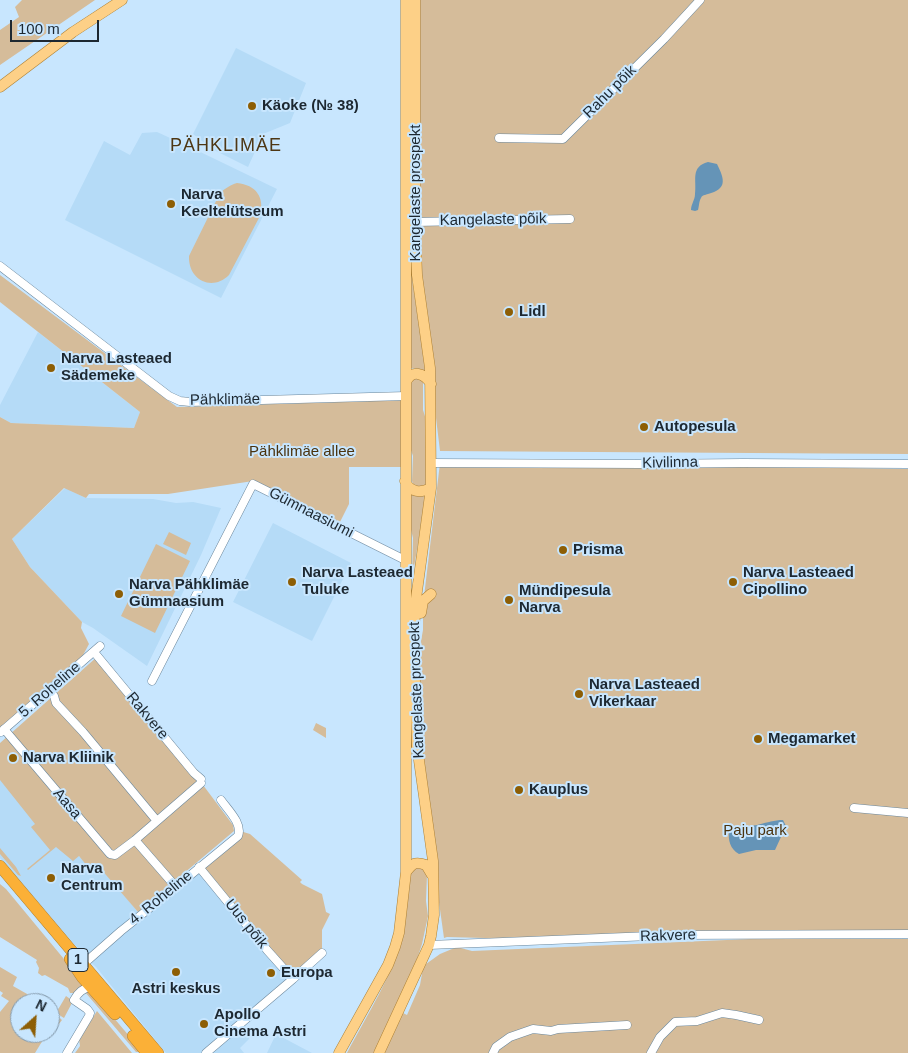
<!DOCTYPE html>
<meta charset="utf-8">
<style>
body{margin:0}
#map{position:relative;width:908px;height:1053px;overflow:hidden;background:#c8e6fe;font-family:Helvetica,sans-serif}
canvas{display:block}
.north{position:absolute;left:10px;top:993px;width:50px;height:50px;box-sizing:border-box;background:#c8e6fe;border:1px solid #849aac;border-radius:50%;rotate:26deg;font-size:14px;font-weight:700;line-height:20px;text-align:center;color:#1d2831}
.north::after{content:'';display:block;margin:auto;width:18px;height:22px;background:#8d5e05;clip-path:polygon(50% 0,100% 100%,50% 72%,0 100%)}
.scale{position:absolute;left:10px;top:20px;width:89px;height:22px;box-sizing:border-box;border:2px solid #1d2831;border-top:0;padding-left:6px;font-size:15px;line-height:18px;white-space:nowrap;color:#1d2831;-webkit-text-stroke:4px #c8e6fe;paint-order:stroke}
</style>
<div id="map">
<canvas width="908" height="1053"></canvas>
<div class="north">N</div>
<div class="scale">100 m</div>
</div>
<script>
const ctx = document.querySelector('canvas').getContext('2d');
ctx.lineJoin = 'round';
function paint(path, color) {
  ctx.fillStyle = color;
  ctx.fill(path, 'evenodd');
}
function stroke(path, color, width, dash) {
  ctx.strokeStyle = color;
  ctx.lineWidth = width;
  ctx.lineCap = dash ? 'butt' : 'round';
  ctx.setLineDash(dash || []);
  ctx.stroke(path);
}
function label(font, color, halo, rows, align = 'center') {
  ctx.font = font + ' Helvetica,sans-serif';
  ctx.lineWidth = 4;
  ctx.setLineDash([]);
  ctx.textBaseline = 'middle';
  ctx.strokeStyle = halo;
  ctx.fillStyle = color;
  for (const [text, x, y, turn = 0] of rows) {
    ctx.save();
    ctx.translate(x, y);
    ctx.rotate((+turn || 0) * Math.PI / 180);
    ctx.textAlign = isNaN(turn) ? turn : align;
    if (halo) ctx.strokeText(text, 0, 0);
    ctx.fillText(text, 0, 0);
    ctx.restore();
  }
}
paint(new Path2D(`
 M236 48 306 83 290 123 263 134 248 167 212 149 193 134Z
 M157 132 190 147 277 189 221 298 65 220 104 141 130 155 142 133Z
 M38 332 140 412 134 428 11 423 0 417V405Z
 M65 488 86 498 153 499 176 503 193 502 221 508 201 555 147 666 93 628 82 622 30 567 12 539Z
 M273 523 351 563 312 641 233 602Z
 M0 779 65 847 106 874 140 914 199 867 293 979 242 1022 250 1032V1036L249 1039 240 1048 244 1053H166L96 967 88 960 0 858Z
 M276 1034 312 1053H267Z`), '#b5dbf7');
paint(new Path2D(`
 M22 0H95L0 65V30L19 17 15 7Z
 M419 0H908V454L440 451 416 252Z
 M237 183C256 185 265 197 260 216L229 275C212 292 188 280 189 256L220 193C226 188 230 185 237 183Z
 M410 272H411L426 371 419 369 409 368Z
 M0 275 177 407 402 400V467H349V504L339 524 253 481 168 494H89L86 498 64 488 12 539 30 567 82 622 81 628 89 644 82 657 0 728V417L11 423 134 428 140 412 0 302Z
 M413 378 422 379 423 383V410L427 423V482L426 485 421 488 414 486 412 481 413 456 409 444 410 383Z
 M440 463 591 464 908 469V934L486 938 447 937 444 938 418 753 419 652 423 630V605Z
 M409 493 420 496H426L412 579 413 538 409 521Z
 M169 532 191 543 186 555 163 544Z
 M156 544 190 561 155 633 121 616Z
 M98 656 194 773 233 825 234 831 138 912 100 868 92 872 79 856 73 861 56 847 28 870 27 869 50 850 31 827 35 824 0 780V743Z
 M316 723 326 728V738L313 730Z
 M240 831 250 834 302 880 300 882 302 884 322 894 326 912 330 914 322 930V953L293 979 199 867Z
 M0 848 16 867 21 876 18 875 0 854Z
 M421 867 427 875 426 901 428 916 422 944 417 959 374 1053H347C367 1015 393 975 403 934 407 913 408 893 410 872L411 869Z
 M0 884 6 889 83 982V985L76 993H70L68 988 45 975 42 976 38 973 39 968 36 962 37 960 0 937Z
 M750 939H908V1053H384L403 1013 407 1015 420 985 423 968 426 964 440 954 452 949 457 947 472 951Z
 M0 967 17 977 13 986 43 1003H20V1033H48L46 1035 35 1053H0V1012L9 1001 1 996 3 993 0 991Z
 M88 990 91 991 130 1037 139 1052H136L85 992Z
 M66 996 73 1001 64 1018 56 1013Z
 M97 1011 132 1053H75L80 1046 79 1039Z
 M50 1013 57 1016 62 1020 56 1028 50 1032Z`), '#d5bc9a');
paint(new Path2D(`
 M708 162 717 164C725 180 727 189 708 194 705 195 702 195 701 198 699 201 699 207 698 210L695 211 691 210C691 204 695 200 695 194 697 180 690 167 708 162Z
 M780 820H783L786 826 775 850H756L739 854C730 849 728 840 729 831 738 828 747 826 757 825 765 823 771 821 780 820Z`), '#6594b7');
const minor = new Path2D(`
 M499 138 563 139 664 39 700 0
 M415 222 570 219
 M0 266 169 396 180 401 190 402 406 396
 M431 463 641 464 743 463 908 464
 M94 652 194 773 201 779
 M152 681 253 484 405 560
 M49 691 54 696 56 703 83 732 157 821
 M4 729 110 854 115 855 135 840
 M1 732 100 646
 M854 808 908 813
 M199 867 267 950 293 979
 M176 887 135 840 201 783
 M429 945 675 935 908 934
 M80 965 88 960 121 931 176 887 238 836C243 824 228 810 221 800
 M67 1053 89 1016 90 1013 87 1009 74 1000C78 992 83 989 91 986
 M206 1053 293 979 322 953
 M493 1053 496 1047 510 1037 533 1029 551 1031 558 1029 627 1025
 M651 1053 660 1037 675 1022 697 1021 722 1013 736 1015 759 1020`);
const major = new Path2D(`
 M0 87 73 32 122 0
 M406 382C412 369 424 373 431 384
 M405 481C410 493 421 493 431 488
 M421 613 423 601 431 594
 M406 872C413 863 415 861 426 865L432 875
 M339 1053 388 965 395 947 399 933 406 872V0
 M379 1053 429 945 431 936 434 915 433 861 417 746 414 651 415 606 431 488 430 368 417 275 415 222V0`);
const highway = new Path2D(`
 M0 866 158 1053
 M70 959 82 977 115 1014
 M133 1036 147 1053`);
stroke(minor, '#6b879c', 9);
stroke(major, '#ad8035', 11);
stroke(highway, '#ad8035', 12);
stroke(minor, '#fff', 8);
stroke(major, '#fdd087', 10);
stroke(highway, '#fbb037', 11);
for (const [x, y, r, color] of [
 [252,106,5,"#8d5e05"],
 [171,204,5,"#8d5e05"],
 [509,312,5,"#8d5e05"],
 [51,368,5,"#8d5e05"],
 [644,427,5,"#8d5e05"],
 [563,550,5,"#8d5e05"],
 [292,582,5,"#8d5e05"],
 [733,582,5,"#8d5e05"],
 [119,594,5,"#8d5e05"],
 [509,600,5,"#8d5e05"],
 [579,694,5,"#8d5e05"],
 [758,739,5,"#8d5e05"],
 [13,758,5,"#8d5e05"],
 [519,790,5,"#8d5e05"],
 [51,878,5,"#8d5e05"],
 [176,972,5,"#8d5e05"],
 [271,973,5,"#8d5e05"],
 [204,1024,5,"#8d5e05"]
]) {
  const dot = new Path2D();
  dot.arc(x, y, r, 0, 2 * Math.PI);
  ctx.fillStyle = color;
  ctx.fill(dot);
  stroke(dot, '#c8e6fe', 2);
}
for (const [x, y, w] of [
 [78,960,20]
]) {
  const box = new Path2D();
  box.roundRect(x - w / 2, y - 11.5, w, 23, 4);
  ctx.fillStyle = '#c8e6fe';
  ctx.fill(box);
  stroke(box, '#1d2831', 1);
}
label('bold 14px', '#1d2831', null, [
 ["1",78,960]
]);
label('15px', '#1d2831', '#c8e6fe', [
 ["Rahu põik",610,92,-45],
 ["Kangelaste prospekt",416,193,-90],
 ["Kangelaste põik",493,220,-1],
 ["Pähklimäe",225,400,-1],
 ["Kivilinna",670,463,-1],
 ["Gümnaasiumi",311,513,27],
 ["5. Roheline",50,690,-41],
 ["Kangelaste prospekt",417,690,-92],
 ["Rakvere",147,716,50],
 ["Aasa",67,804,50],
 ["4. Roheline",161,898,-39],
 ["Uus põik",246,924,51],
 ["Rakvere",668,936,-2]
]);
label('bold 15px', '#1d2831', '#c8e6fe', [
 ["Käoke (№ 38)",262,106],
 ["Narva",181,195],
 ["Keeltelütseum",181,212],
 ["Lidl",519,312],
 ["Narva Lasteaed",61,359],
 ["Sädemeke",61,376],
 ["Autopesula",654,427],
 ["Prisma",573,550],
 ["Narva Lasteaed",302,573],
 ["Tuluke",302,590],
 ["Narva Lasteaed",743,573],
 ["Cipollino",743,590],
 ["Narva Pähklimäe",129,585],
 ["Gümnaasium",129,602],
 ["Mündipesula",519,591],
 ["Narva",519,608],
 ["Narva Lasteaed",589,685],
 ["Vikerkaar",589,702],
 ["Megamarket",768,739],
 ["Narva Kliinik",23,758],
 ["Kauplus",529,790],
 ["Narva",61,869],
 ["Centrum",61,886],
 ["Europa",281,973],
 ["Astri keskus",176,989,"center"],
 ["Apollo",214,1015],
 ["Cinema Astri",214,1032]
], 'left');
label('15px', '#4b330e', '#c8e6fe', [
 ["Pähklimäe allee",302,452],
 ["Paju park",755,831]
]);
ctx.letterSpacing = '1px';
label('18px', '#4e3714', '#c8e6fe', [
 ["PÄHKLIMÄE",226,146]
]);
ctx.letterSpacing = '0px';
</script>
